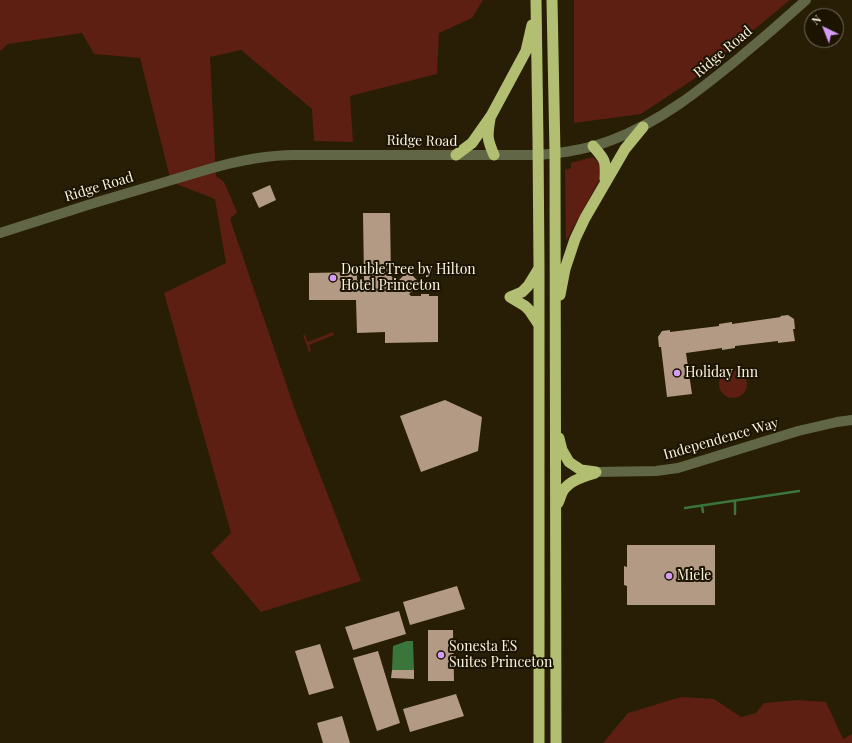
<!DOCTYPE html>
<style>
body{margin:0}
#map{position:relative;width:852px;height:743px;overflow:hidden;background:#271e05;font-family:"Playfair Display",serif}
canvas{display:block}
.north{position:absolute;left:804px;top:8px;width:40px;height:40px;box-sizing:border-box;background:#1d1400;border:1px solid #756e5c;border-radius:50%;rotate:317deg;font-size:11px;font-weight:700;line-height:16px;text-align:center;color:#faf4e5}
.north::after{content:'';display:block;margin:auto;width:14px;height:18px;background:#d59cfb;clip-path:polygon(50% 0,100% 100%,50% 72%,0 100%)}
</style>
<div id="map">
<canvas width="852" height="743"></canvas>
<div class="north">N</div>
</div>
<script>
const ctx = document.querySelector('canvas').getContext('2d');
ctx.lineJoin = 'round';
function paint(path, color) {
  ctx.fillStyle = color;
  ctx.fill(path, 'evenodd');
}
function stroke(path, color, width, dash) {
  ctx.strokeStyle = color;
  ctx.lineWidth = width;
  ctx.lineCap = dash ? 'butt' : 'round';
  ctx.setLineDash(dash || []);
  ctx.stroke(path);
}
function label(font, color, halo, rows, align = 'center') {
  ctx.font = font + ' "Playfair Display",serif';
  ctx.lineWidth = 4;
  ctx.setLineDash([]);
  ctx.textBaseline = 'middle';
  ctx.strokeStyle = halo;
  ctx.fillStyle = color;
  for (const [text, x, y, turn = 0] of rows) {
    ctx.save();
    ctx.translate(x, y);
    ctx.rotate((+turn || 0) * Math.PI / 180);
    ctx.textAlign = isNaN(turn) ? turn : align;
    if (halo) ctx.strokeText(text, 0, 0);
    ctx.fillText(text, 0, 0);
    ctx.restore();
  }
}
paint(new Path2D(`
 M0 0H483L472 18 439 33 437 74 350 96 353 142 314 141 312 109 241 50 210 57 216 176 224 182 237 212 230 219 295 410 361 581 261 612 211 553 231 533 164 293 226 263 215 199 171 182 140 58 94 54 82 33 8 44 0 51Z
 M574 0H790L694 79 641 114 574 123Z
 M593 157 600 164V179L566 241 565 170 571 168V163Z
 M333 332 334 335 309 345 311 351 309 352 303 335H305L308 342Z
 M719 384a14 14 0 1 1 28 0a14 14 0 1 1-28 0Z
 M681 697 714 699 741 717 756 713 764 703 798 700 826 702 843 739 852 734V743H603L628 713Z`), '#5c1f12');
paint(new Path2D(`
 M407 641H413L414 670H392L393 646Z`), '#3a763b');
stroke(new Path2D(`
 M735 501V514
 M702 506 703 512
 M685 508 799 491`), '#3a763b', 2.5);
paint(new Path2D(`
 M270 185 276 200 259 208 252 193Z
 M363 213H390L391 276 397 282 408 271 420 283 409 294 411 296H421V294H429V296H438V342L385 343V332L357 333 356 300H309V273L357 272V280H364Z
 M788 315 794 319 795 329H793L795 341 778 343V341L735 346V348L722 350V348L686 353 692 394 667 397 661 347H659L658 337 662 331 670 330V332L719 326V324L732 322V324L781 317 780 316Z
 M445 400 482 417 478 451 421 472 400 416Z
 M627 545H715V605H627V586L624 585V566L627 567Z
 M457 586 465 609 410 625 403 602Z
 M399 611 406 634 353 650 345 627Z
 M428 630H453L454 681H428Z
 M320 644 334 688 309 695 295 651Z
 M378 651 400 723 377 731 353 658Z
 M392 670H414V679L391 678Z
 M456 694 464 716 410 732 403 709Z
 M342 716 350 743H323L317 723Z`), '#b39a85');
stroke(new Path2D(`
 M596 472 656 471 678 468 798 431 837 422 852 420`), '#616746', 10);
stroke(new Path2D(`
 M0 233 94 203 209 169C237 161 264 155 294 155H538C563 153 589 149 612 140 660 122 700 90 739 58 762 39 784 20 806 0`), '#616746', 10);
stroke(new Path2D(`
 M536 0 538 140 539 267V743
 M552 0 555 153 556 743
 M490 119C487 136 487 139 494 155
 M593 146C605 160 606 160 605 179
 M456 155 472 143 491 116 526 51 532 25
 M560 295 565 269 575 239 585 218 625 149 643 127
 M510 297 522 292 528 286 539 268
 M510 297 525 306 529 310 539 325
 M559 438 562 450 569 462 581 470 596 472
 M558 503C560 499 561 494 563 491 570 480 584 477 595 473`), '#b2be71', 11);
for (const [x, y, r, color] of [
 [333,278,4,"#d59cfb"],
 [677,373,4,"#d59cfb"],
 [669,576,4,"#d59cfb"],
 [441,655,4,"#d59cfb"]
]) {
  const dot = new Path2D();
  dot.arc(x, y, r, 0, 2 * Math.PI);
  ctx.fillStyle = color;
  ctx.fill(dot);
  stroke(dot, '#1d1400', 1.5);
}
label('14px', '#faf4e5', '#1d1400', [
 ["Ridge Road",723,52,-40],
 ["Ridge Road",422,141,1],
 ["Ridge Road",99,187,-17],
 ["Independence Way",721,439,-16]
]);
label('14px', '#faf4e5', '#1d1400', [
 ["DoubleTree by Hilton",341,270],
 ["Hotel Princeton",341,286],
 ["Holiday Inn",685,373],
 ["Miele",677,576],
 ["Sonesta ES",449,647],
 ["Suites Princeton",449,663]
], 'left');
</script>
